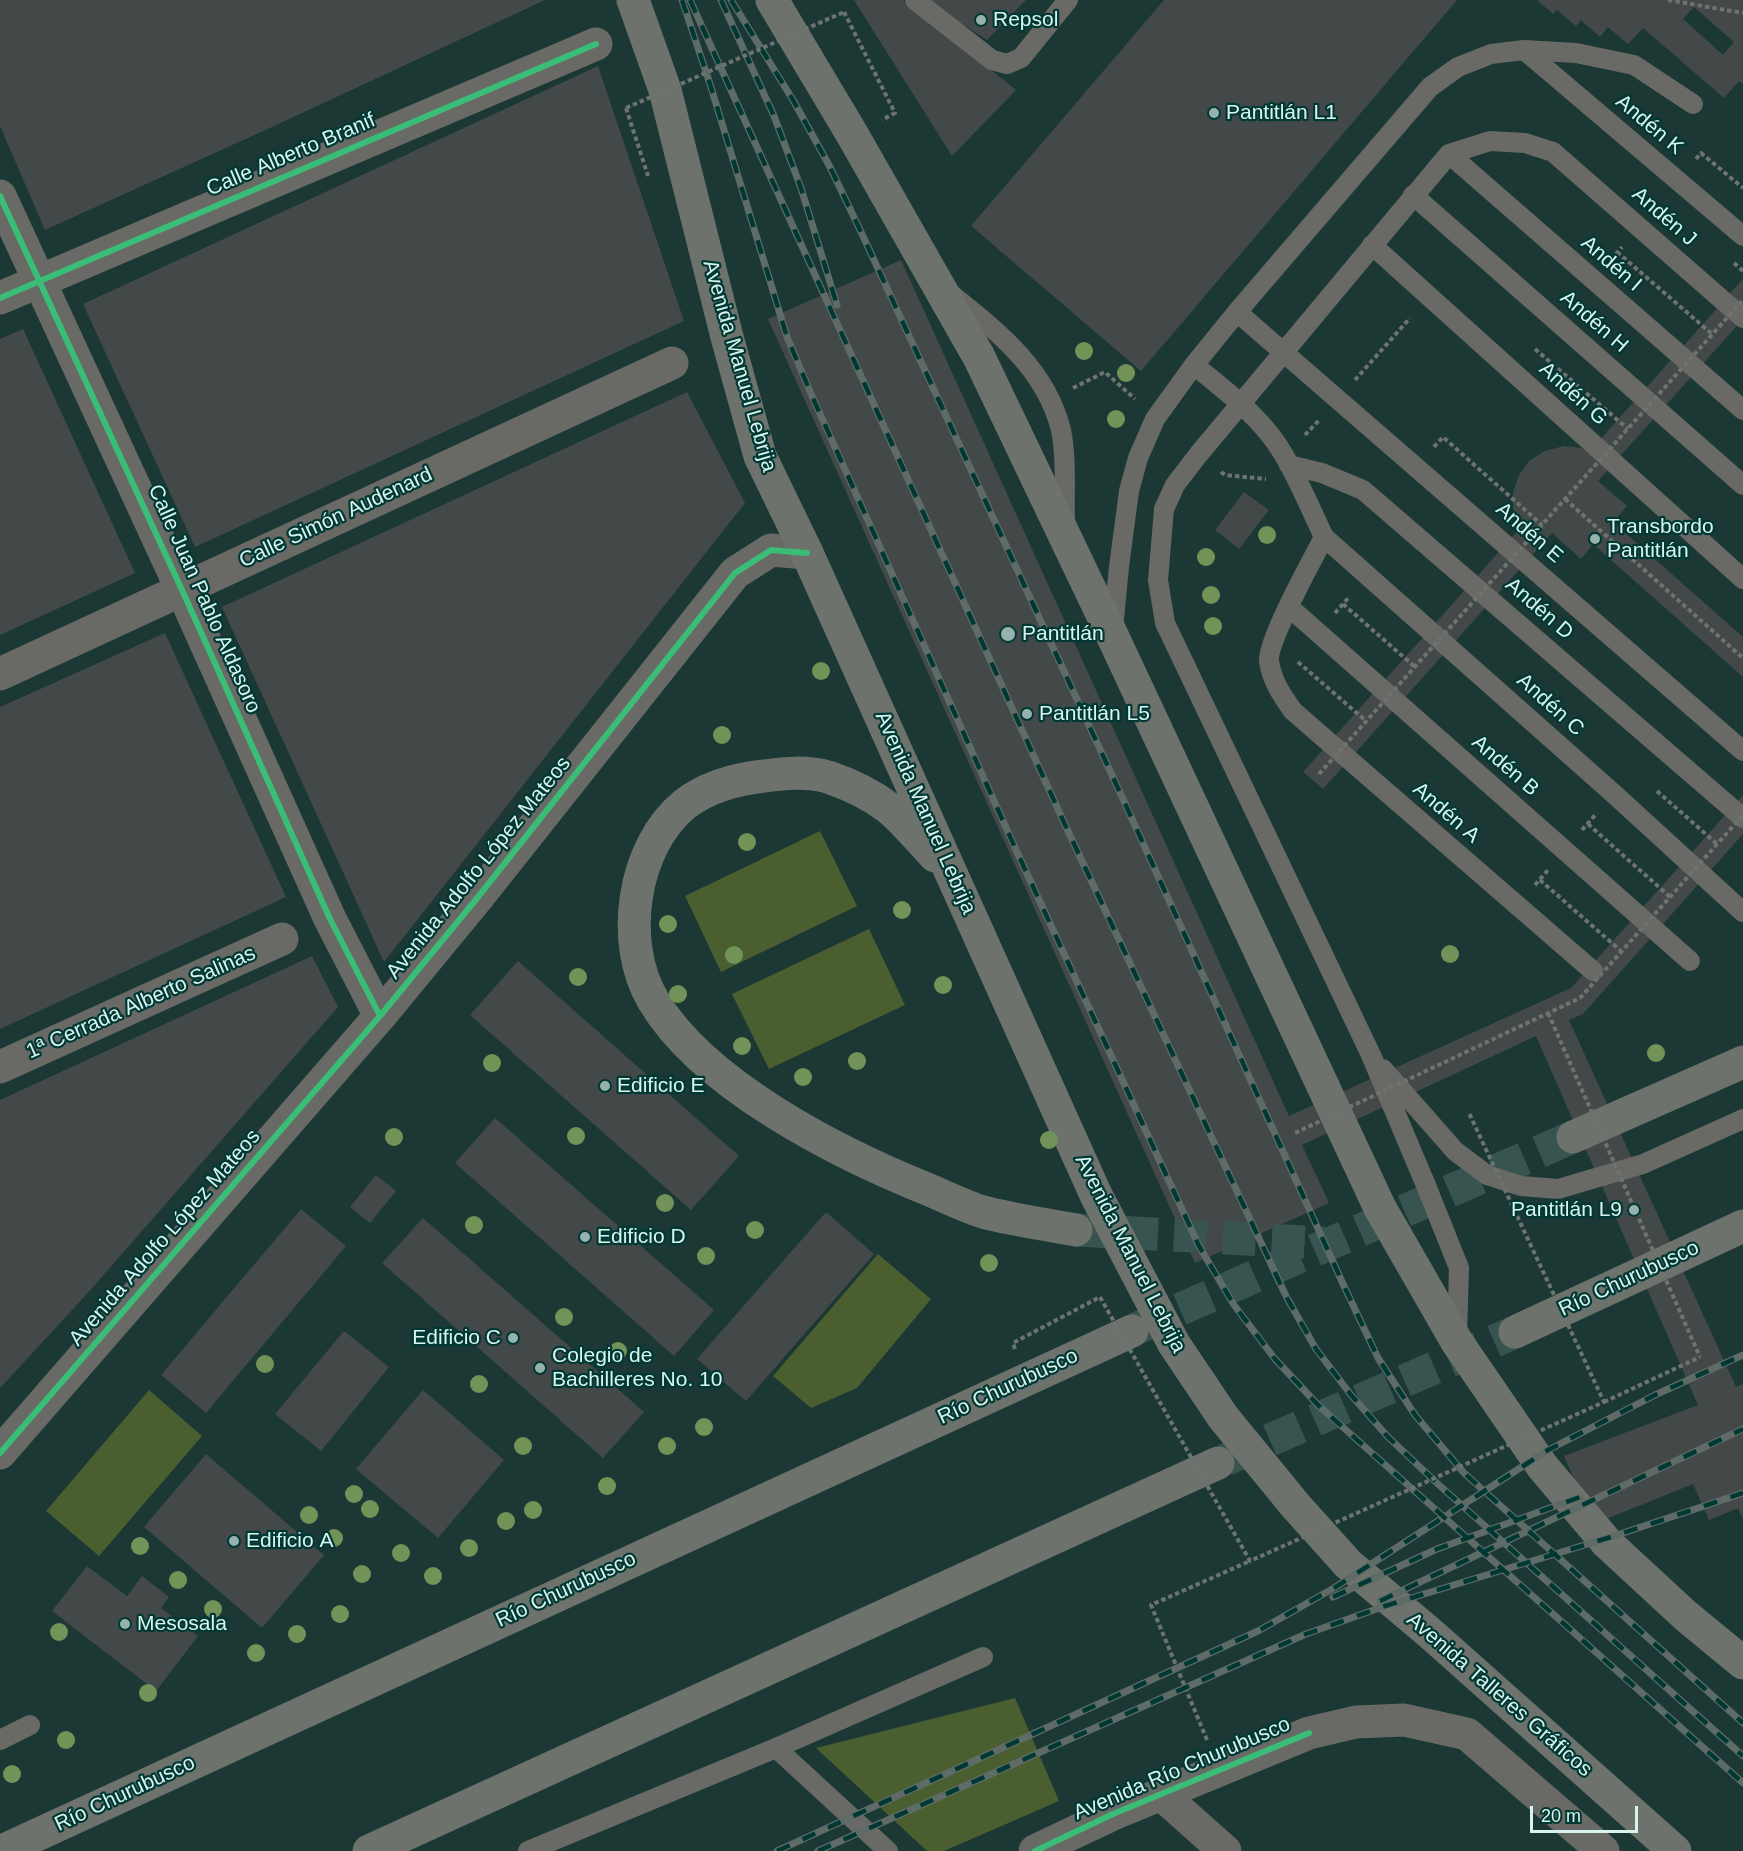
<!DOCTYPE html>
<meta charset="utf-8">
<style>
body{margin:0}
#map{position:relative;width:1743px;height:1851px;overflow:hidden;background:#1b3835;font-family:Helvetica,sans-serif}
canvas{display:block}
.scale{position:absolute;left:1530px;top:1806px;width:108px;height:27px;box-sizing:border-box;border:3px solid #d9f3ef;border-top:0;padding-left:8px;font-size:18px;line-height:21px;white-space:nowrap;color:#d9f3ef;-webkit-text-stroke:4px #003934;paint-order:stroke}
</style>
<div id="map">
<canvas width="1743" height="1851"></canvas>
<div class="scale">20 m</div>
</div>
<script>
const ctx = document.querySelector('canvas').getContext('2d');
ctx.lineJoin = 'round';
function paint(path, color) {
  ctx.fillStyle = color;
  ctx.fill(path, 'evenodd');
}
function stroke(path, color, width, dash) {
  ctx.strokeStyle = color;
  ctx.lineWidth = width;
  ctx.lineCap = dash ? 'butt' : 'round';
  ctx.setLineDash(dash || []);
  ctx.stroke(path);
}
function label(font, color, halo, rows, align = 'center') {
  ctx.font = font + ' Helvetica,sans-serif';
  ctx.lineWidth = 4.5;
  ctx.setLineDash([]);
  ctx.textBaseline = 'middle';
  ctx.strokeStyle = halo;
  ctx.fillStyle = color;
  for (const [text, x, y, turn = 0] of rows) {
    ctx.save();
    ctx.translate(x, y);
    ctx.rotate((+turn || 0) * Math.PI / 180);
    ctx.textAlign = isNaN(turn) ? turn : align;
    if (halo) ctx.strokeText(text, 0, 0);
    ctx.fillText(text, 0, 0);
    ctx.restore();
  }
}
paint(new Path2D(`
 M820 831 857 906 721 972 685 896Z
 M869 929 905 1005 769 1069 732 994Z
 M878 1254 931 1299 857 1388 811 1408 773 1376Z
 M149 1390 202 1436 99 1556 46 1511Z
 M1015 1698 1059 1801 944 1851H927L816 1748Z`), '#4a5e30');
paint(new Path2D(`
 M0 0H545L272 127 45 230 0 126Z
 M854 0H903L1016 90 952 156Z
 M925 0H1026L987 40Z
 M1164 0H1457L1141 371 971 226Z
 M1537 0H1743V84L1739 81 1724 98 1643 28 1628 44 1608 27 1600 37 1581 20 1576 26 1557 10 1553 14ZM1694 7 1734 42 1723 55 1683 19Z
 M598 66 684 321 195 547 83 304Z
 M901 260 1289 1116 1571 988 1743 795V834L1583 1014 1569 1020 1736 1387 1743 1384V1519L1738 1508 1709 1520 1693 1484 1594 1524 1564 1456 1698 1405 1536 1036 1302 1145 1329 1203 1195 1263 768 319Z
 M1743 279V319L1598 481 1627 506 1613 522 1743 637V677L1593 544 1581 559 1552 533 1323 789 1303 772 1520 528 1513 509V492L1519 475 1529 461 1545 451 1564 446 1582 448 1590 451Z
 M23 329 135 573 0 635V339Z
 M687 392 745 503 384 962 222 607Z
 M1244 492 1269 510 1239 549 1215 530Z
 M165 633 286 897 0 1029V707Z
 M312 956 338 1007 86 1295 0 1388V1100Z
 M518 961 739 1156 691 1210 470 1015Z
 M495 1118 714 1310 674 1356 455 1163Z
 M376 1175 396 1191 370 1223 350 1207Z
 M301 1209 346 1246 206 1413 161 1375Z
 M826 1212 874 1254 746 1401 697 1359Z
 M423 1218 644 1412 603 1458 382 1263Z
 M344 1331 389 1367 321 1451 275 1414Z
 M423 1390 504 1460 438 1538 356 1469Z
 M206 1454 324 1555 262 1628 144 1527Z
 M87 1566 127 1596 142 1576 169 1597 161 1608 198 1636 156 1691 52 1611Z`), '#434949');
stroke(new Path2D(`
 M1076 1230 1324 1243
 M1135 1329 1573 1137
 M1225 1460 1515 1332`), '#385451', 33, [33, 16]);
stroke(new Path2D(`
 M1668 0 1743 13
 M844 12 895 113 882 120
 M626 108 648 176
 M1696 159 1701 153 1743 188
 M1617 252 1712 334
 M1611 260 1622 247
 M1734 263 1743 271
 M1535 349 1628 429
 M1355 380 1410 318
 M1073 388 1105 372 1135 399
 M1305 435 1320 419
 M1434 447 1443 437 1542 525
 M1221 472 1225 475 1266 479
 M1565 499 1743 658
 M1343 604 1415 667
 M1335 613 1350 596
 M1298 662 1366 721
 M1657 791 1717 844
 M1588 824 1670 897
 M1582 830 1597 813
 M1540 880 1621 951
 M1535 885 1548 870
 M1015 1349 1013 1343 1100 1297
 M1604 1402 1700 1357
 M1207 1740 1151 1605 1250 1561`), '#6c7370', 4, [4.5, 3]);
stroke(new Path2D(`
 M915 0 992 60 1007 64 1021 58 1068 0
 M1524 50 1743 236
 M1449 154 1743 410
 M1413 195 1743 485
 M1372 245 1743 579
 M951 294C998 332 1046 369 1061 430 1067 459 1064 492 1065 522
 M1237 312 1743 751
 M1194 365C1227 392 1264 419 1285 457 1300 483 1311 510 1324 537 1313 559 1267 641 1269 661 1272 681 1281 694 1293 711L1593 971
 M1289 465 1322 473 1363 490 1743 818
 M1324 537 1614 794 1743 912
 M1289 607 1690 961
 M1113 629 1119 567 1129 491 1138 458 1155 419 1194 365 1237 312 1430 87 1458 67 1491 54 1524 50 1576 53 1634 65 1693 104
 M1383 1069 1455 1151 1487 1175 1521 1186 1558 1189 1643 1164 1743 1119
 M1457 1336 1459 1268 1425 1183 1371 1055 1165 623 1158 580 1164 509 1175 485 1198 455 1449 154 1490 141 1525 143 1553 152 1743 318
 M0 1740 30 1725
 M776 1748 888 1851
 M528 1851 776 1748 983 1657`), '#696965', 20);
stroke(new Path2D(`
 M0 196 182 590 330 919 380 1016
 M0 298 596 44
 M0 674 672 363
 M0 1067 282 939
 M0 1453 380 1016 478 897 735 573 771 550 807 553
 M1161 1794 1225 1851
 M1035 1851 1113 1814 1309 1733 1356 1722 1404 1720 1467 1734 1603 1851`), '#696965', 33);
stroke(new Path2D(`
 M633 0 665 90 727 337 760 456 807 553 1096 1195 1174 1344 1223 1417 1295 1505 1348 1564 1431 1634 1675 1851
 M772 0 852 134 979 357 1112 635 1380 1208 1457 1342 1542 1466 1607 1543 1686 1616 1743 1663
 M935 856C920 840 906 823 890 809 872 795 849 784 828 777 807 771 785 773 764 776 737 779 707 787 685 804 632 847 619 943 653 1000 703 1085 838 1153 927 1189 946 1197 964 1206 983 1212 1013 1220 1045 1224 1076 1230
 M1573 1137 1743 1062
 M1515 1332 1743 1226
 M2 1851 1132 1331
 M369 1851 1218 1463`), '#6e726c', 33);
const rail = new Path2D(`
 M682 0 710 84 787 337 812 396 1017 852 1199 1246 1234 1305 1275 1359 1319 1406 1743 1783
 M690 0 1067 829 1287 1298 1316 1349 1351 1395 1388 1437 1439 1485 1743 1756
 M721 0 774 116 801 188 837 305
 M731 0 793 100 830 167 862 234 1123 799 1344 1286 1378 1358 1415 1415 1464 1473 1743 1723
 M1333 1597 1437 1549 1580 1497
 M1380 1601 1743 1429
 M777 1851 1258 1631 1334 1588 1548 1450 1655 1395 1743 1355
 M818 1851 1306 1634 1385 1606 1614 1536 1743 1493`);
stroke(rail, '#5e6b67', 7);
stroke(rail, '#003934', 4.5, [14]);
stroke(new Path2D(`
 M626 108 844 12
 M1319 774 1743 300
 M1548 1013 1700 1357
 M1295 1133 1580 998 1743 815
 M1100 1297 1250 1561 1604 1402 1469 1113`), '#6c7370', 4, [4.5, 3]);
stroke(new Path2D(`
 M0 196 182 590 330 919 380 1016
 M0 298 596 44
 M0 1453 380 1016 478 897 735 573 771 550 807 553
 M1035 1851 1113 1814 1309 1733`), '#3abd76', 6);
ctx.fillStyle = '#719358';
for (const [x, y] of [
 [1084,351],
 [1126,373],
 [1116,419],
 [1267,535],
 [1206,557],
 [1211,595],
 [1213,626],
 [821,671],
 [722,735],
 [747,842],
 [902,910],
 [668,924],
 [1450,954],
 [734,955],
 [578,977],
 [943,985],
 [678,994],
 [742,1046],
 [1656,1053],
 [857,1061],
 [492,1063],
 [803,1077],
 [576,1136],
 [394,1137],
 [1049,1140],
 [665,1203],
 [474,1225],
 [755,1230],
 [706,1256],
 [989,1263],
 [564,1317],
 [618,1351],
 [265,1364],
 [479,1384],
 [704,1427],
 [523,1446],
 [667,1446],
 [607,1486],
 [354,1494],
 [370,1509],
 [533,1510],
 [309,1515],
 [506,1521],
 [334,1538],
 [140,1546],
 [469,1548],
 [401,1553],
 [362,1574],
 [433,1576],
 [178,1580],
 [213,1609],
 [340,1614],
 [59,1632],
 [297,1634],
 [256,1653],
 [148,1693],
 [66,1740],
 [12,1774]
]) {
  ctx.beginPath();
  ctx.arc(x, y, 9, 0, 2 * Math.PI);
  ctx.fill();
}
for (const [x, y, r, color] of [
 [981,20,6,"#96b2ae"],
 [1214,113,6,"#96b2ae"],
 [1595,539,6,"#96b2ae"],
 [1008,634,8,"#96b2ae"],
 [1027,714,6,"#96b2ae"],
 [605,1086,6,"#96b2ae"],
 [1634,1210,6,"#96b2ae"],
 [585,1237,6,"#96b2ae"],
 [513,1338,6,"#96b2ae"],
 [540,1368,6,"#96b2ae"],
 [234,1541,6,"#96b2ae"],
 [125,1624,6,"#96b2ae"]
]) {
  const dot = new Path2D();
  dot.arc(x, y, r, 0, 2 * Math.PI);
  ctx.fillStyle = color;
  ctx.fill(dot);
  stroke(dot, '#003934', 2);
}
label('21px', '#d9f3ef', '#003934', [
 ["Repsol",993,20],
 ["Pantitlán L1",1226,113],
 ["Transbordo",1607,527],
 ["Pantitlán",1607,551],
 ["Pantitlán",1022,634],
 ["Pantitlán L5",1039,714],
 ["Edificio E",617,1086],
 ["Pantitlán L9",1622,1210,"right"],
 ["Edificio D",597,1237],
 ["Edificio C",501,1338,"right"],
 ["Colegio de",552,1356],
 ["Bachilleres No. 10",552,1380],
 ["Edificio A",246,1541],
 ["Mesosala",137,1624]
], 'left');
label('21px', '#d9f3ef', '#003934', [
 ["Andén K",1649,125,40],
 ["Calle Alberto Branif",291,155,-23],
 ["Andén J",1664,217,41],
 ["Andén I",1611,264,41],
 ["Andén H",1594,322,41],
 ["Avenida Manuel Lebrija",739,366,74],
 ["Andén G",1573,394,42],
 ["Calle Simón Audenard",336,518,-25],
 ["Andén E",1529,533,41],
 ["Calle Juan Pablo Aldasoro",204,599,66],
 ["Andén D",1539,609,41],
 ["Andén C",1550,705,42],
 ["Andén B",1505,766,41],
 ["Avenida Manuel Lebrija",925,813,66],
 ["Andén A",1446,813,41],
 ["Avenida Adolfo López Mateos",479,868,-51],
 ["1ª Cerrada Alberto Salinas",141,1003,-24],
 ["Avenida Adolfo López Mateos",165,1238,-49],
 ["Avenida Manuel Lebrija",1130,1254,63],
 ["Río Churubusco",1629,1279,-25],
 ["Río Churubusco",1008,1387,-25],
 ["Río Churubusco",566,1590,-25],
 ["Avenida Talleres Gráficos",1499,1695,41],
 ["Avenida Río Churubusco",1182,1769,-23],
 ["Río Churubusco",125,1794,-25]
]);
</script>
